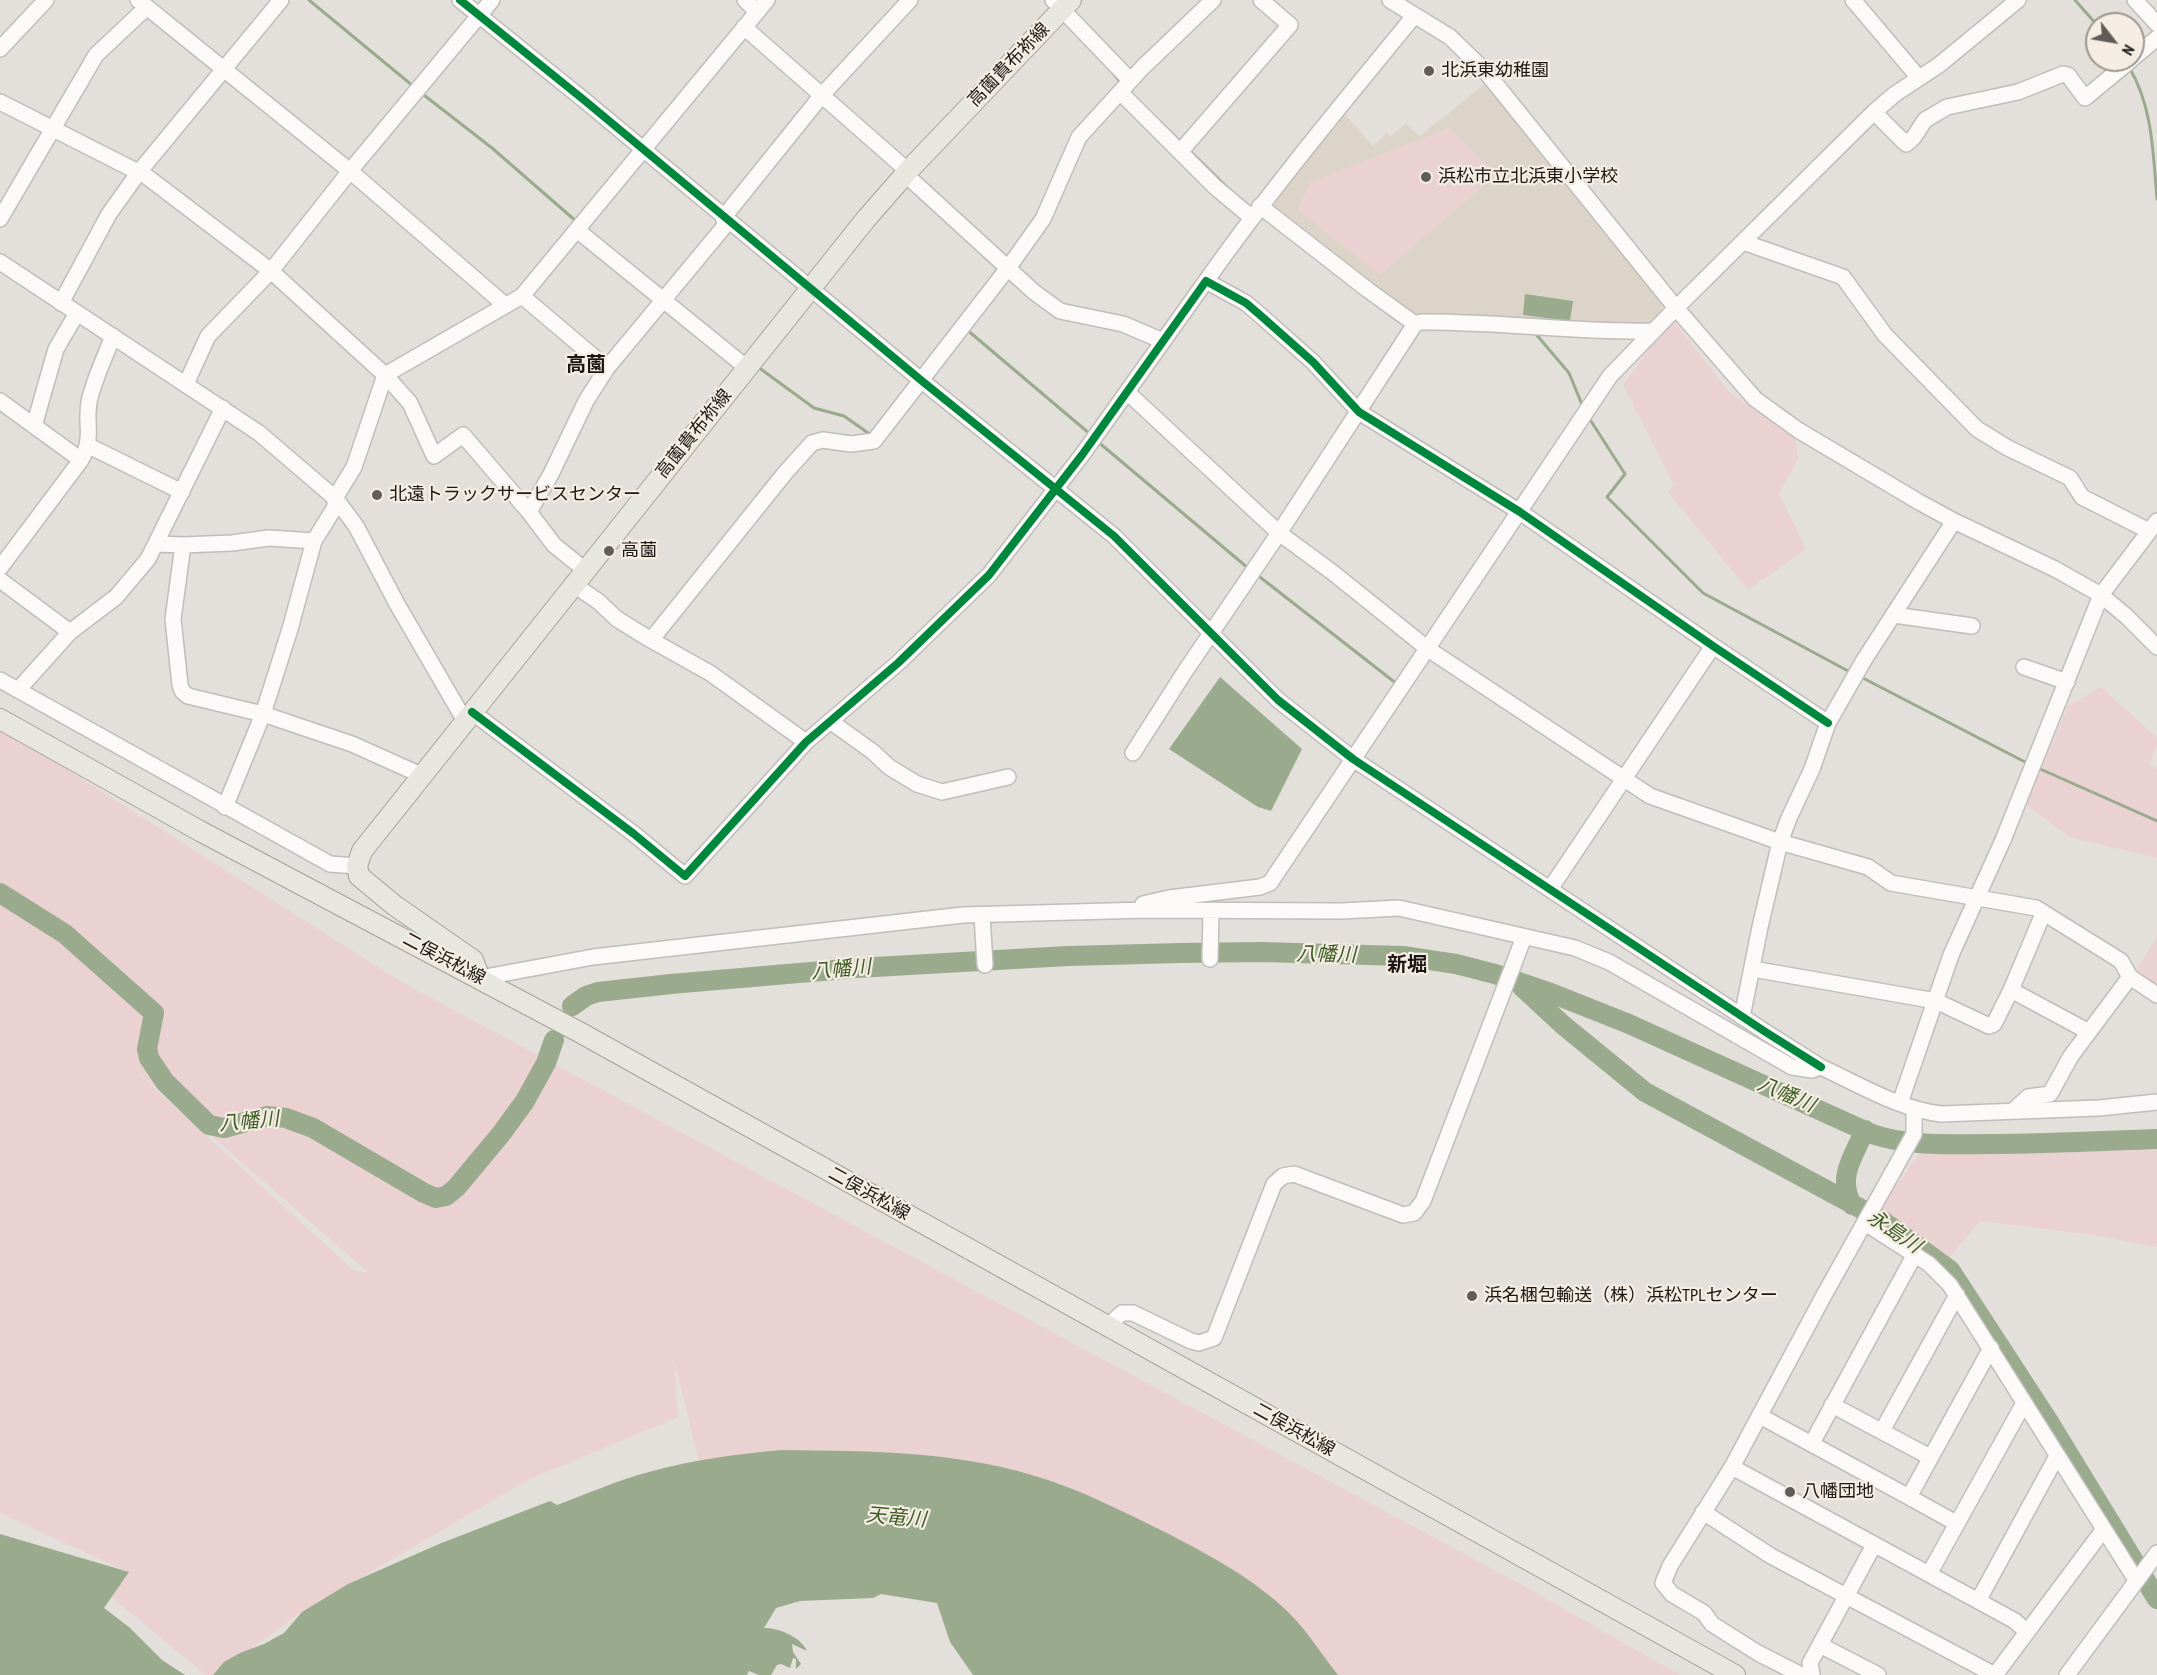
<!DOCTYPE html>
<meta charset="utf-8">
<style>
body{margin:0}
#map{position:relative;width:2157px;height:1675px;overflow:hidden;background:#e3dfda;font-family:"PT Sans Narrow",sans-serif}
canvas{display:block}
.north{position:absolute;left:2085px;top:12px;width:60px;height:60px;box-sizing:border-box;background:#f5ede3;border:2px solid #9d9790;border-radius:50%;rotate:121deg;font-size:16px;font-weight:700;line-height:24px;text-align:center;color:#1a1714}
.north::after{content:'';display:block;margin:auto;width:21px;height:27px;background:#605d59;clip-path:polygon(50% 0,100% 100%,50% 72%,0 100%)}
</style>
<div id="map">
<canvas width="2157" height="1675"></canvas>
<div class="north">N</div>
</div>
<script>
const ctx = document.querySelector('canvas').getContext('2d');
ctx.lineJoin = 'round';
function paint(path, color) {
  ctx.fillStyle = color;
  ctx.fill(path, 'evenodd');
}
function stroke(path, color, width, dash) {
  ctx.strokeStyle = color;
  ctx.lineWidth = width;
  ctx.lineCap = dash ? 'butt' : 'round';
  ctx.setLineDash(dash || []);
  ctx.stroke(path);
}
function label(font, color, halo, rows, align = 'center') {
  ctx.font = font + ' "PT Sans Narrow","Noto Sans JP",sans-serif';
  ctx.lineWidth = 4.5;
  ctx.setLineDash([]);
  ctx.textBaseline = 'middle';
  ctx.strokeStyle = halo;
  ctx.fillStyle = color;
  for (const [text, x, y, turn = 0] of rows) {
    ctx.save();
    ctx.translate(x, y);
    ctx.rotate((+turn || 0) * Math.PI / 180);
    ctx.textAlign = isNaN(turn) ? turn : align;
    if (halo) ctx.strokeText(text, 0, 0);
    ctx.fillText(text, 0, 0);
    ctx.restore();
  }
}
paint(new Path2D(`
 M1486 83 1662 305 1659 315 1648 330 1410 317 1266 208 1343 112 1373 146 1387 133 1390 136 1406 124 1420 136Z`), '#ddd4c9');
paint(new Path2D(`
 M1449 128 1497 174 1380 275 1298 210 1310 182Z
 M1671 318 1730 393 1795 436 1798 459 1779 493 1806 549 1748 590 1668 492 1674 485 1623 385Z
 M2101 687 2157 738V746L2149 764 2157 769V858L2070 837 2026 805 2068 706Z
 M0 727 400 981 1524 1586 1680 1675H1328L819 1450 699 1461 674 1360 678 1417 528 1480 302 1612 215 1675H206L111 1597 128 1572 0 1513ZM138 1073H139L369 1273 352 1269Z
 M2157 936V988L2134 975Z
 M2157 1148V1247L2093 1235 1980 1221 1943 1265 1880 1208 1920 1153Z`), '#ead2d2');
paint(new Path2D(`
 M1525 294 1573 301 1570 321 1523 315Z
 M1220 677 1302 749 1271 811 1258 807 1169 749Z
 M782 1450C871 1451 963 1451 1048 1480 1089 1494 1126 1513 1165 1532 1209 1555 1255 1579 1290 1614 1309 1633 1322 1655 1338 1675H973L950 1642 937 1603 881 1594 873 1598 800 1601 776 1608 764 1628C778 1628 800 1636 807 1651L792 1644 793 1652 801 1664 796 1669V1659L793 1658 790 1668 781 1664 777 1665 771 1675H759L749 1671 747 1675H213L224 1662 240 1653 264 1644 284 1633 302 1612 348 1584 439 1544 550 1501 557 1505C587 1494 618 1480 649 1472 692 1460 737 1454 782 1450Z
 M0 1534 129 1572 104 1608 129 1627 162 1660 185 1675H0Z`), '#9aaa8d');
stroke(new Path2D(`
 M309 0 413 86
 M2075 0 2097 25
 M2129 67C2153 107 2153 154 2157 199
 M1113 73 1121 83
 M420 92 492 148 577 222
 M1158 120 1182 143
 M1188 149 1231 191
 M1390 315 1402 323
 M966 329 1090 434
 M1535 333 1569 373 1583 407
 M758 367 814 408 844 416 871 435
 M1589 418 1625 474 1607 497 1703 593 1850 672
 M1097 441 1248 568
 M1256 574 1397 684
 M1859 676 2025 762
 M2038 768 2157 821`), '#9aaa8d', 3);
stroke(new Path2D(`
 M0 893 65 934 154 1013 147 1049 149 1058 165 1082 209 1125 224 1128 267 1116 286 1118 313 1128 424 1193 436 1198 446 1196 456 1188 501 1134 525 1101 546 1063 554 1040
 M1522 987 1563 1025 1645 1092 1880 1219 1950 1270 2049 1422 2157 1599
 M572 1006 586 996 598 992 671 984 857 968 1068 956 1181 953 1261 952 1403 956 1456 964 1495 974 1551 993 1629 1024 1872 1134C1911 1147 1950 1144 1991 1144 2046 1144 2102 1141 2157 1139
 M1852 1205C1837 1177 1853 1157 1865 1130`), '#9aaa8d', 20);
const minor = new Path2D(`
 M138 0 350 171 505 305
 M460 0 584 100 922 381 1114 536 1278 700 1353 759 1764 1031 1821 1067
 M745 0 756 11
 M1053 0 1130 80
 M1390 0 1450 37 1486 72 1676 308 1755 399 1798 430 1919 502 1954 521 2055 569 2101 595 2126 616 2157 647
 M1853 0 1919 78
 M2135 0 2157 24
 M744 27 908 171
 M0 49 46 0
 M2133 58 2157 38
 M1120 92 1215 187 1251 217
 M0 102 146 176 271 271 385 375 410 403 434 456 463 435 529 512
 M1874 112 1906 144 1914 137 1925 120 1947 107 2018 92 2063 74 2068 75 2085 98 2131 60
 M1180 152 1290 25 1261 0
 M905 174 1034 292 1060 311 1123 324 1163 341
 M1260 206 1368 290 1415 324
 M723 218 822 95 910 0
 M0 219 96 55 147 7
 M577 230 747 368
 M1743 242 1843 277 1885 335 1977 429 2008 448 2070 478 2082 497 2149 531
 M0 262 259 433 335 498 356 526 397 604 465 721
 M1206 281C1271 189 1343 103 1414 16
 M522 296 607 368
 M61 303 109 214 139 172 281 0
 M186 384 208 336 271 271 350 171 492 0
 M1127 392 1279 533 1332 572 1428 649 1650 796 1780 842 1868 867 1891 883 2036 908 2121 961 2130 977 2157 995
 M0 401 81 460
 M34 426 56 349 77 313
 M89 446 182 492
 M157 544 183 545 232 543 269 538 314 541 335 507V498L354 467 385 375 522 296 767 0
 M183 545 173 619 180 685 182 691 188 696 263 714 352 744 421 775
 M0 568 81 460C94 436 85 426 89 402 94 379 105 357 113 336
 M585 570 554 545 529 512 551 474 586 401 607 368 728 222
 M0 580 70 632
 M573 584 599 602 617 619 651 640 710 673 806 742
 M1894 615 1972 626
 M651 640 785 473 812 443 823 440 851 444 874 441 1008 268 1043 219 1079 137 1142 68 1213 0
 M2024 667 2067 682
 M0 680 330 864 357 866
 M18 690 70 632 116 597 148 559 223 408
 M472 712 634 834 685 876 806 742 898 663 989 575 1082 455 1206 281 1246 303 1260 315 1313 362 1359 412 1520 512 1713 646 1828 723
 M830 721 873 752 889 767 917 784 942 792 1008 777
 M1133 753 1184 673 1279 533 1415 324 1421 322C1498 321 1575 333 1653 331
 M225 807 263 714 290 629 314 541
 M1550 889 1713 646
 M1143 904 1169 898 1260 887 1270 883 1610 376 1676 308 1874 112 1895 94 1939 65 2018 0
 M2043 914 2011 990 2089 1032
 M982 915 985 965
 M1210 959 1211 911
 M1753 969 1936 1001 1989 1026 1994 1024 2011 990
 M480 978 593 957 963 915 1146 910 1342 911 1399 908 1575 948 1609 962 1792 1067 1812 1070 1821 1067C1860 1085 1899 1109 1941 1114L2099 1108 2157 1102
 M1742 1017 1760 927 1780 842 1789 818 1812 769 1828 723 1864 660 1954 521
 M1900 1103 1951 955 2003 840 2101 595 2157 521
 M2014 1110 2028 1097 2050 1094 2071 1056 2130 977
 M1865 1223 1929 1264 1950 1285 2136 1580
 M1108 1326 1122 1313H1133L1191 1341 1199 1343 1214 1338 1274 1184 1283 1176 1294 1174 1403 1215 1414 1213 1423 1201 1524 937
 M1832 1405 1930 1457
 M1760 1416 1909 1497 1991 1348
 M1882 1431 1957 1295
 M1812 1443 1915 1254
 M1732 1467 2015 1621 2027 1632
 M1909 1497 1956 1523
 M1703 1512 1771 1556 1995 1675
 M1929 1574 2024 1403
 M1978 1601 2057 1456
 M1820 1645 1878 1675
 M1801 1675 1758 1653 1712 1624 1704 1613 1672 1594 1663 1583 1670 1566 1732 1467 1823 1297 1914 1134V1109
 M1812 1675 1810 1663 1874 1545
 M1995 1675 2104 1529
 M2067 1675 2157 1553`);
const major = new Path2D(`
 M0 719 200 831 581 1033 1735 1675
 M480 978 473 960 394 905 359 876 357 866 362 851 866 219 908 171 1071 0`);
stroke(minor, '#c0bdba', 18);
stroke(major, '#a5a294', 22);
stroke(minor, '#fbfaf9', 15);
stroke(major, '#e8e7df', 20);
stroke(new Path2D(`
 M460 0 584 100 922 381 1114 536 1278 700 1353 759 1764 1031 1821 1067
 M472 712 634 834 685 876 806 742 898 663 989 575 1082 455 1206 281 1246 303 1260 315 1313 362 1359 412 1520 512 1713 646 1828 723`), '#00873e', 8);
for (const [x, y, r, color] of [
 [1429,71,6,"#605d59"],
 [1426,177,6,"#605d59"],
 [377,495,6,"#605d59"],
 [609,551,6,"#605d59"],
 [1472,1296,6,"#605d59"],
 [1790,1492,6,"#605d59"]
]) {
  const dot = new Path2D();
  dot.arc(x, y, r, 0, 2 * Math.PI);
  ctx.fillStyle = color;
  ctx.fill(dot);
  stroke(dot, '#f5ede3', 2);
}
label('18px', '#1a1714', '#f5ede3', [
 ["高薗貴布祢線",1009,65,-46],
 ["高薗貴布祢線",694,434,-51],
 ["二俣浜松線",444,959,28],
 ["二俣浜松線",869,1194,29],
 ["二俣浜松線",1294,1430,29]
]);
label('18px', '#1a1714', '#f5ede3', [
 ["北浜東幼稚園",1441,71],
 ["浜松市立北浜東小学校",1438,177],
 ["北遠トラックサービスセンター",389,495],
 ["高薗",621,551],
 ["浜名梱包輸送（株）浜松TPLセンター",1484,1296],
 ["八幡団地",1802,1492]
], 'left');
label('bold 20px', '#1a1714', '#f5ede3', [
 ["高薗",586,365],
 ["新堀",1407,965]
]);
label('italic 20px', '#3c5d23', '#f5ede3', [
 ["八幡川",1326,955,1],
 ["八幡川",841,970,-5],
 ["八幡川",1786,1095,23],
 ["八幡川",249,1122,-5],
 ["永島川",1894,1232,34],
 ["天竜川",896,1518,5]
]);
</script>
